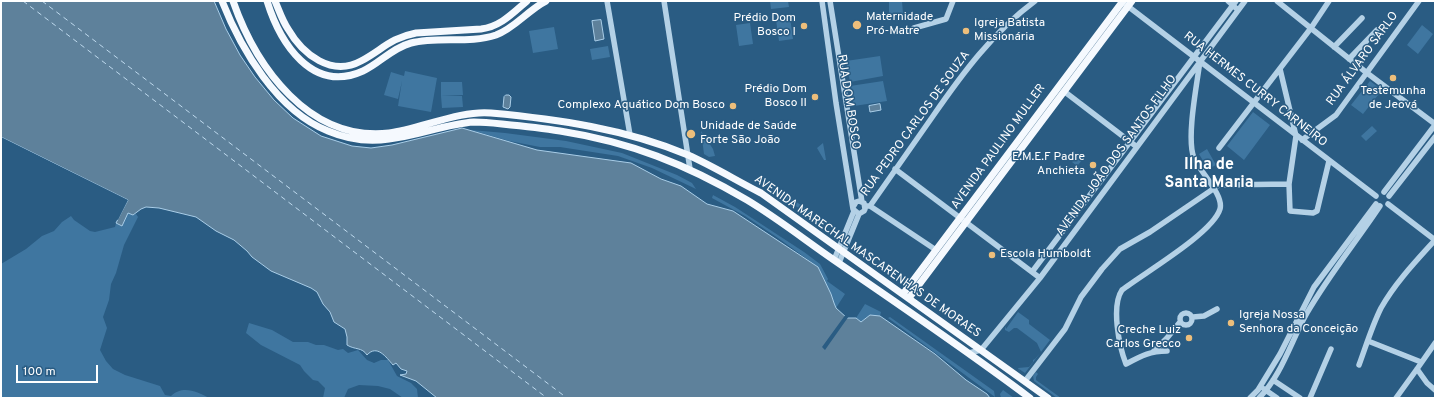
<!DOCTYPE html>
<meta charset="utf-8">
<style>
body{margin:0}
#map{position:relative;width:1436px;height:399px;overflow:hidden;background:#2a5c83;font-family:Overpass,sans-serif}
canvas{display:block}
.frame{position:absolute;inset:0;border:2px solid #fff;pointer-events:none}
.scale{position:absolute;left:16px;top:365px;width:82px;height:18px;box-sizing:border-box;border:2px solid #fff;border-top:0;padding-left:5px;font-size:12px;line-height:14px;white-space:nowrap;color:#fff;-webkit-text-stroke:3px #2a5c83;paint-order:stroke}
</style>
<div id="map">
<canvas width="1436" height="399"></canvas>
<div class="frame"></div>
<div class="scale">100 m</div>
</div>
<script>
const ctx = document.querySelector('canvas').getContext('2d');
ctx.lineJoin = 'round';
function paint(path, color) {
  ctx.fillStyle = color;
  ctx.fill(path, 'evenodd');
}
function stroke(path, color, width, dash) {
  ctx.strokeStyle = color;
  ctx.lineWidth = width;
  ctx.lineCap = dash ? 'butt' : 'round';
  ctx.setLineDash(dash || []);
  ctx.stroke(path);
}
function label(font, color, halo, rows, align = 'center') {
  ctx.font = font + ' Overpass,sans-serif';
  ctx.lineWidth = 3;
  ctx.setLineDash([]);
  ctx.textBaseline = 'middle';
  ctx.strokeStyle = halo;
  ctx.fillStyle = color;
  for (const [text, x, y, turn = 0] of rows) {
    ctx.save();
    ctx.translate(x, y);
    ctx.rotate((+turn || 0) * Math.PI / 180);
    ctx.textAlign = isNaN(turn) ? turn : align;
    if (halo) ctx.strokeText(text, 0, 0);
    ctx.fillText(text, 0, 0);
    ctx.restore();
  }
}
paint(new Path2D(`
 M770 1H788L789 7 771 9Z
 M889 1H902L903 14 889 17Z
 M790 17 793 39 779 41 776 20Z
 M750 23 753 44 739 46 736 25Z
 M1422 25 1433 34 1418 54 1407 45Z
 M554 27 558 49 533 53 529 31Z
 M608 46 610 57 592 60 590 49Z
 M880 56 883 76 850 82 846 61Z
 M405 71 437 78 431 112 398 106 402 81 398 99 384 95 391 72 404 76Z
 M883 81 887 101 854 106 850 86Z
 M1370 81 1382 90 1363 114 1351 105Z
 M441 82H462L463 95 441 96Z
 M441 96H462L463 107 442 108Z
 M1253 112 1270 125 1244 160 1227 146Z
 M1372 126 1377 131 1366 141 1361 136Z
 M471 130 505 133 566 141 622 153 677 175 692 183 696 189 652 168 618 156 560 147H540L509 141Z
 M701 131 713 149 715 156 709 157 704 154Z
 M823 143 826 160H824L817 148Z
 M1207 149 1216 165 1208 169 1199 154Z
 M1079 153 1084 158 1077 166 1072 162Z
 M769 181 773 187 804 207 828 229 765 184Z
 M713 195 735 207 804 252 820 264 828 279 827 281 845 294 836 308 818 267 778 238 745 216 712 198Z
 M128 213 133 215 136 214 138 217 124 245 116 273 111 284 109 300 103 317 107 328 100 350 106 361 113 369 125 375 160 386 165 395 171 396C182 385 197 391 209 398H1V264L26 249 42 236 54 231 62 222 71 216 74 220 90 231 95 232 115 227 116 223 122 226Z
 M865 304 881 312 880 316 870 315 861 322 856 318Z
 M1018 312 1029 320V324L1050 340 1025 373 1019 369 1020 372 1018 368 1029 367 1033 362V360L1035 359 1041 352 1037 343 1017 328H1014L1009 332 1005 330V326L1006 329Z
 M890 317 994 391 995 397 888 318Z
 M249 323 272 330 293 342H308L316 345H324L338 350 343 349 348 353 358 350 367 360 374 363 381 360H388L397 376 411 383 417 389 418 398H403L390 389 378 386 359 385 348 389 344 398H323L325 388 318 381 313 380 304 371 300 365 261 345 246 333Z
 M1036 372 1038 374 1036 377V380L1061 398H1057L1034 381 1033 376Z
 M1003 390 1014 398H1001L1000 394Z`), '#3f76a0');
const water = new Path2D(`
 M1 1H214L226 29 240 55 255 77 274 100 293 118 321 136 352 146 371 148 392 145 462 128 537 150 631 163 661 179 681 186 707 204 733 211 818 267 831 294 834 303 836 308 847 318H856L861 322 870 315 880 316 935 354 966 380 987 394 990 398H437L416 381 400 375 406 374 407 371 401 369 396 363 393 365C386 357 377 344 367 355 362 347 355 350 347 345V337L345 329 334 322 330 312 323 304 317 292 311 288 271 271 252 257 247 251 234 240 216 231 196 217 159 208 146 207 141 209 133 215 128 213 122 226 116 223 128 200 1 137Z
 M601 20 604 39 595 41 592 21Z
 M506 95H509L511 97 510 107 508 109 503 107 504 97Z
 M880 104 881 110 870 112 869 106Z`);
paint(water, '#5e819b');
stroke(water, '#a9cde7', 1);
paint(new Path2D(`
 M1 137 128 200 118 220 116 219 125 201 1 139Z
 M846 314 849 316 825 350 822 347Z`), '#2a5c83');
stroke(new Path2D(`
 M23 1 547 398
 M42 1 567 398`), '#bfdaee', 1, [5, 4]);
stroke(new Path2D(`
 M607 1 630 135
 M664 1 690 169
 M822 1 836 103 853 209 859 214 864 211 865 209 864 203 859 201 856 202 853 207
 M830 1 862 202
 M1228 1 1238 10
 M1277 1 1367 73 1435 124
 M1125 4 1376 196
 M914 28 946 19 953 1
 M1334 47 1362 18
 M1349 59 1377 30
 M1280 69 1296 136 1289 184 1290 211 1313 213 1317 211 1329 161
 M1065 92 1137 147
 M1302 140 1336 115 1419 1
 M1219 148 1311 28 1329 1
 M895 169 1040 278
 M1384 192 1435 125
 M1389 196 1435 137
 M865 206H870C891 176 912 146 933 116 962 74 993 32 1035 1
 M870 206 936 250
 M834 260 854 211
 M839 263 859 214
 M1032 272 1236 1
 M1180 319a6 6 0 1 1 12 0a6 6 0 1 1-12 0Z
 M1193 317 1204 316 1217 309
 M1368 341 1421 362
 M1167 351C1150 351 1141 356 1126 364 1119 346 1111 306 1122 290 1144 273 1213 233 1220 209 1224 195 1200 172 1194 158 1186 139 1197 84 1200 61
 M1153 352 1167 338 1180 322
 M969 353 981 350 1040 278 1245 1
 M1359 365C1366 346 1372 326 1381 308 1395 283 1416 261 1435 240L1388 204
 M1417 369 1427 383 1435 390
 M1273 380 1300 398
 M1025 381 1065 329 1081 297 1102 269 1120 249 1150 232 1219 185 1289 184
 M1264 389 1277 398
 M1250 398 1258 390 1280 354 1314 287 1376 204
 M1259 398C1282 375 1291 341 1307 313 1329 275 1356 242 1380 206
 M1310 398 1331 349
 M1396 398 1417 369 1435 343`), '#b4d1e6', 5.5);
stroke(new Path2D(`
 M222 1C241 49 277 111 328 131 347 139 369 142 389 139 418 136 445 124 474 122 483 122 493 123 502 124 522 126 541 128 560 131 630 142 686 164 747 200 777 218 805 240 834 260 900 305 966 350 1030 398
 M233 1C256 67 309 142 389 133 420 129 460 110 491 113 557 119 626 129 688 155 713 166 737 181 761 193L1048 398
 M267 1C280 43 312 94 363 71 380 63 392 48 411 43 438 36 469 44 496 35 515 28 528 10 546 1
 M275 1C279 10 282 20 288 29 303 55 332 77 361 61 382 50 390 38 416 33L481 29C500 27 513 13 527 1
 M903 294 1123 1
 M909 298 1132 1`), '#f5f9fe', 7);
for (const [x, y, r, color] of [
 [857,25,5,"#edbe7b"],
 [804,26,4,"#edbe7b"],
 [966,31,4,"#edbe7b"],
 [1393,78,4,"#edbe7b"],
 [815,97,4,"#edbe7b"],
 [733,106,4,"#edbe7b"],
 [691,134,5,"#edbe7b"],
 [1093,165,4,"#edbe7b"],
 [992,255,4,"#edbe7b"],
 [1231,323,4,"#edbe7b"],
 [1189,338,4,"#edbe7b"]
]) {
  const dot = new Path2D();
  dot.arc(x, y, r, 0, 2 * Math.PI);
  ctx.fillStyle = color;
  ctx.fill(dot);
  stroke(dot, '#2a5c83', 1.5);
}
label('12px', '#fff', '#2a5c83', [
 ["Maternidade",866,18],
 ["Pró-Matre",866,32],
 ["Prédio Dom",796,19,"right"],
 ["Bosco I",796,33,"right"],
 ["Igreja Batista",974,24],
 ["Missionária",974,38],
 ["Prédio Dom",807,90,"right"],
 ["Bosco II",807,104,"right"],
 ["Testemunha",1393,92,"center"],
 ["de Jeová",1393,106,"center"],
 ["Complexo Aquático Dom Bosco",725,106,"right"],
 ["Unidade de Saúde",700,127],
 ["Forte São João",700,141],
 ["E.M.E.F Padre",1085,158,"right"],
 ["Anchieta",1085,172,"right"],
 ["Escola Humboldt",1000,255],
 ["Igreja Nossa",1239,316],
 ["Senhora da Conceição",1239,330],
 ["Creche Luiz",1181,331,"right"],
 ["Carlos Grecco",1181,345,"right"]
], 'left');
label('12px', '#fff', '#2a5c83', [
 ["RUA ÁLVARO SARLO",1363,59,-54],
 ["RUA HERMES CURRY CARNEIRO",1255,90,38],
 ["RUA DOM BOSCO",848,102,81],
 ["RUA PEDRO CARLOS DE SOUZA",916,124,-54],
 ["AVENIDA PAULINO MULLER",999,147,-54],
 ["AVENIDA JOÃO DOS SANTOS FILHO",1117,156,-54],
 ["AVENIDA MARECHAL MASCARENHAS DE MORAES",867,257,35]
]);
label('bold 16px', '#fff', '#2a5c83', [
 ["Ilha de",1209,166],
 ["Santa Maria",1209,184]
]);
</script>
